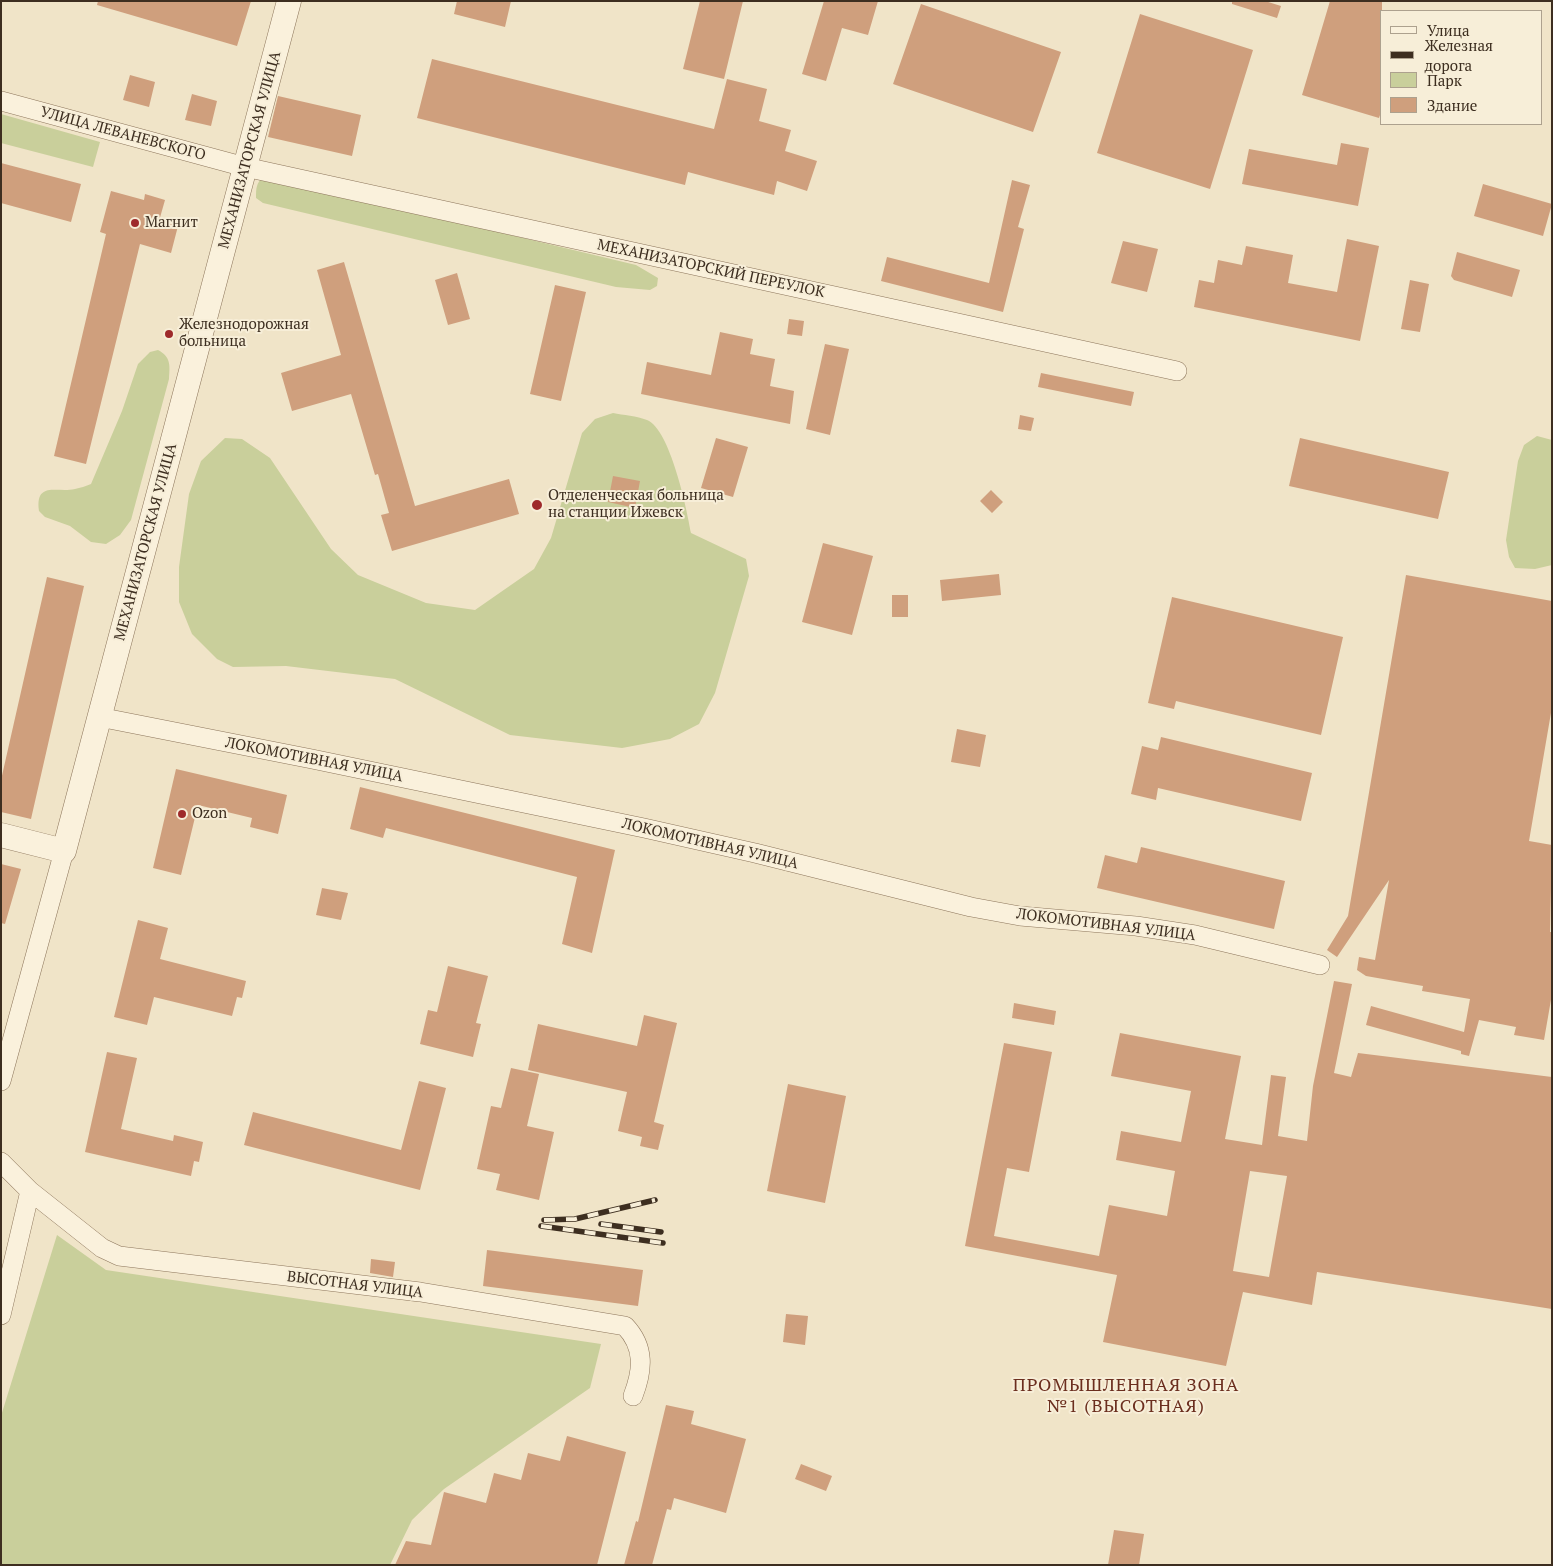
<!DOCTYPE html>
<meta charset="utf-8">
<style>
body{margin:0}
#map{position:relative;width:1553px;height:1566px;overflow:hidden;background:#f0e4c8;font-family:"PT Serif",serif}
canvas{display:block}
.frame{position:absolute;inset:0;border:2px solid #3d2e20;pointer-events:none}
.legend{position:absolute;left:1380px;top:10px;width:162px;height:115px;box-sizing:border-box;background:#f7eed8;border:1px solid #ada18e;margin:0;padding:6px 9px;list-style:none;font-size:15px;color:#3d2e20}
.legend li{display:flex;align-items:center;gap:10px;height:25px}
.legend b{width:25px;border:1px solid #ada18e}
</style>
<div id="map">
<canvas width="1553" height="1566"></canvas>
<div class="frame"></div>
<ul class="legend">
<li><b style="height:6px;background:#faf1dc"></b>Улица</li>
<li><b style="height:6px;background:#3d2e20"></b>Железная дорога</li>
<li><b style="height:14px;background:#c9cf9b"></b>Парк</li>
<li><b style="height:14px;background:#cf9f7d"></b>Здание</li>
</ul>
</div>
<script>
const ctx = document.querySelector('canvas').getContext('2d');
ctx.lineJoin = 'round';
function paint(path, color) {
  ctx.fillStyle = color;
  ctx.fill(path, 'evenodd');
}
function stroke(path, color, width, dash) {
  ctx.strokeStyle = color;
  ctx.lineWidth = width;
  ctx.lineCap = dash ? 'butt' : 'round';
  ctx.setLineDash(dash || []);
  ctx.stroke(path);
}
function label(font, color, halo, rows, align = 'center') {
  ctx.font = font + ' "PT Serif",serif';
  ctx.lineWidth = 4;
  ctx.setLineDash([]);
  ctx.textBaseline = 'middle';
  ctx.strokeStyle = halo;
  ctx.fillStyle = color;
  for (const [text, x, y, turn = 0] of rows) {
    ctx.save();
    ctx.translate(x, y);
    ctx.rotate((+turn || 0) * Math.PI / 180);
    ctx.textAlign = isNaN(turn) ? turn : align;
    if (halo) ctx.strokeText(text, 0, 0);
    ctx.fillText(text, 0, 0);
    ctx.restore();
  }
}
paint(new Path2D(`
 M1 114 100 142 93 167 1 143Z
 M264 176 636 265 658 278 657 286 650 290 616 287 263 203 256 198C256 188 256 183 264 176Z
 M158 350C171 357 170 365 169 379L131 520 120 535 106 544 91 542 70 526 45 517 39 511C35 481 57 493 75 489 80 488 86 486 91 484L122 411 138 364 150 352Z
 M613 413C623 415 637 416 647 420 670 429 687 509 691 533L746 559 749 576 715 693 699 724 670 739 622 748 510 735 395 679 286 666 233 667 217 659 192 634 179 602V567L189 494 201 461 225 438 242 439 270 458 331 549 358 575 426 603 475 610 534 569 551 538 582 433 595 419Z
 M1537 436 1552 440V565L1535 569 1515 568 1509 557 1506 540 1518 461 1524 445Z
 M57 1235 106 1270 601 1344 590 1388 444 1489 412 1520 390 1565H1V1416Z`), '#c9cf9b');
paint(new Path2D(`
 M98 1H251L237 46 97 5Z
 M457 1H511L505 27 454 14Z
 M700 1H743L724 79 683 69Z
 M824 1H878L868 35 842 28 826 81 802 74Z
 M1232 1H1265L1281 6 1277 18 1232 4Z
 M1330 1H1382V109L1379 118 1302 95Z
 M921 4 1061 52 1033 132 893 84Z
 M1140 14 1253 50 1210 189 1097 153Z
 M432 59 714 129 727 79 767 89 759 121 791 130 785 151 817 161 807 191 777 181 774 195 688 172 685 185 417 118Z
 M130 75 155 82 149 107 123 100Z
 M192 94 217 101 211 126 185 120Z
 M278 96 361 115 352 156 268 137Z
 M1341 143 1369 148 1358 206 1242 184 1249 149 1337 165Z
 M1 163 81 184 71 222 1 203Z
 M1012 180 1030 185 1018 227 1024 229 1003 312 881 281 887 257 989 283Z
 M1483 184 1552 204 1543 236 1474 216Z
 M111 191 144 200 145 194 165 200 159 221 178 226 171 253 140 244 86 464 54 456 106 234 100 232Z
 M1347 239 1379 246 1360 341 1194 307 1199 280 1214 283 1218 260 1242 265 1246 246 1293 255 1288 283 1337 292Z
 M1123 241 1158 249 1147 292 1111 283Z
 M1457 252 1520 270 1512 297 1454 280 1451 276Z
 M344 262 415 506 509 479 519 514 392 551 381 515 389 513 378 474 375 475 351 394 292 411 281 373 341 355 317 270Z
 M457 273 470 319 448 325 435 280Z
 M1410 280 1429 284 1420 332 1401 329Z
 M555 285 586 292 561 401 530 394Z
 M789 319 804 321 802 336 787 334Z
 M720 332 753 339 750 354 775 359 770 386 794 391 790 424 641 394 647 362 711 375Z
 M825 344 849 349 830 435 806 429Z
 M1041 373 1134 392 1131 406 1038 387Z
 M1020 415 1034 418 1031 431 1018 429Z
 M716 438 748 447 733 497 701 488Z
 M1300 438 1449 472 1438 519 1289 486Z
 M613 476 640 481 635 508 608 502Z
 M991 490 1003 502 992 513 980 501Z
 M823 543 873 556 852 635 802 622Z
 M999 574 1001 595 942 601 940 580Z
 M1406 575 1552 601V707L1529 841 1552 845 1550 932H1552V994L1544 1040 1514 1035 1516 1027 1479 1020 1469 1056 1461 1054V1051L1366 1025 1371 1006 1464 1032 1470 999 1422 991 1423 986 1366 976 1357 970 1359 957 1375 960 1389 880 1337 957 1327 950 1348 916Z
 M47 577 84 586 31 819 1 812V780Z
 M892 595H908V617H892Z
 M1172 597 1343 637 1321 735 1176 701 1174 709 1148 703Z
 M957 729 986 735 980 767 951 762Z
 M1161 737 1312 773 1301 821 1158 788 1156 800 1131 794 1142 746 1158 750Z
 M176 769 287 795 278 834 250 827 252 818 198 805 181 875 153 868Z
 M360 787 615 850 592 953 562 944 577 877 386 828 383 838 350 829Z
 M1141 847 1285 881 1274 929 1097 888 1105 855 1137 863Z
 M1 864 21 869 5 924 1 923Z
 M322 888 348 893 341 920 316 915Z
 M138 920 168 928 160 959 246 981 242 998 237 997 232 1016 154 997 147 1025 114 1017Z
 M448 966 488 976 476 1023 481 1024 473 1057 420 1044 428 1010 437 1012Z
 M1334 981 1352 984 1334 1073 1351 1077 1358 1053 1552 1077V1309L1317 1272 1312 1305 1243 1292 1226 1366 1103 1342 1117 1275 965 1246 1004 1043 1052 1052 1029 1172 1007 1168 994 1236 1099 1256 1109 1205 1167 1216 1175 1171 1116 1160 1121 1131 1181 1142 1191 1091 1111 1076 1120 1033 1241 1056 1225 1139 1262 1145 1271 1075 1286 1077 1278 1136 1307 1141 1313 1086ZM1250 1171 1287 1176 1269 1277 1233 1271Z
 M1014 1003 1056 1011 1054 1025 1012 1018Z
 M644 1015 677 1023 654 1122 664 1125 658 1150 640 1146 642 1137 618 1131 627 1092 528 1070 538 1024 637 1046Z
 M107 1052 137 1058 121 1129 173 1141 174 1135 203 1142 199 1162 194 1161 191 1176 85 1152Z
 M511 1068 539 1074 527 1126 554 1132 539 1200 496 1190 500 1174 477 1169 491 1106 501 1108Z
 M419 1081 446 1088 420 1190 244 1145 253 1112 401 1150Z
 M788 1084 846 1096 825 1203 767 1191Z
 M487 1250 643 1270 638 1306 483 1286Z
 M371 1259 395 1262 393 1277 370 1273Z
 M786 1314 808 1316 805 1345 783 1342Z
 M666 1405 694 1411 691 1424 746 1439 726 1513 674 1498 671 1510 667 1509 652 1565H624L636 1521 638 1522Z
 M567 1436 626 1452 597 1565H395L406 1541 431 1545 444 1492 486 1503 494 1473 521 1480 528 1453 560 1461Z
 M801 1464 832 1476 826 1491 795 1479Z
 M1114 1530 1144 1534 1139 1565H1108Z`), '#cf9f7d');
const minor = new Path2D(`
 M1 101 245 167 1177 371
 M99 717 312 759 644 828 755 853 971 907 1020 916 1136 926 1195 935 1320 965
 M1 1081 64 851
 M1 1162 30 1191 102 1248 119 1256 420 1292 625 1326C645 1347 643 1370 633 1396
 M1 1315 30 1191`);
const tertiary = new Path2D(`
 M1 835 64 851 289 1`);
stroke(minor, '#8d765c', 20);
stroke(tertiary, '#8d765c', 25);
stroke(minor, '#faf1dc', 19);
stroke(tertiary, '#faf1dc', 24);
const rail = new Path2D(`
 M544 1220 575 1219 655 1200
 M601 1224 661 1232
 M541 1226 663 1243`);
stroke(rail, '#3d2e20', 5.5);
stroke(rail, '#f7eed8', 4, [11]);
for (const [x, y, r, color] of [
 [135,223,5,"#9e2a2b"],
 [169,334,5,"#9e2a2b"],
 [537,505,6,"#9e2a2b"],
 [182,814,5,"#9e2a2b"]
]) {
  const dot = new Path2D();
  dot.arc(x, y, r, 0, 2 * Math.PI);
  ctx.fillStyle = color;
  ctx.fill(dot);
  stroke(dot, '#f7eed8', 2);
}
label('15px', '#3d2e20', '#f7eed8', [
 ["УЛИЦА ЛЕВАНЕВСКОГО",123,134,15],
 ["МЕХАНИЗАТОРСКАЯ УЛИЦА",250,150,-75],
 ["МЕХАНИЗАТОРСКИЙ ПЕРЕУЛОК",711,269,12],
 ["МЕХАНИЗАТОРСКАЯ УЛИЦА",146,542,-75],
 ["ЛОКОМОТИВНАЯ УЛИЦА",314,760,11],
 ["ЛОКОМОТИВНАЯ УЛИЦА",710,844,13],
 ["ЛОКОМОТИВНАЯ УЛИЦА",1106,925,7],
 ["ВЫСОТНАЯ УЛИЦА",355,1285,7]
]);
label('15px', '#3d2e20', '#f7eed8', [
 ["Магнит",145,223],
 ["Железнодорожная",179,325],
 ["больница",179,342],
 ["Отделенческая больница",548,496],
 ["на станции Ижевск",548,513],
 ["Ozon",192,814]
], 'left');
ctx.letterSpacing = '1px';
label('18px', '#6b2e1e', '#f7eed8', [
 ["ПРОМЫШЛЕННАЯ ЗОНА",1126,1386],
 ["№1 (ВЫСОТНАЯ)",1126,1407]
]);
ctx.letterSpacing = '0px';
</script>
